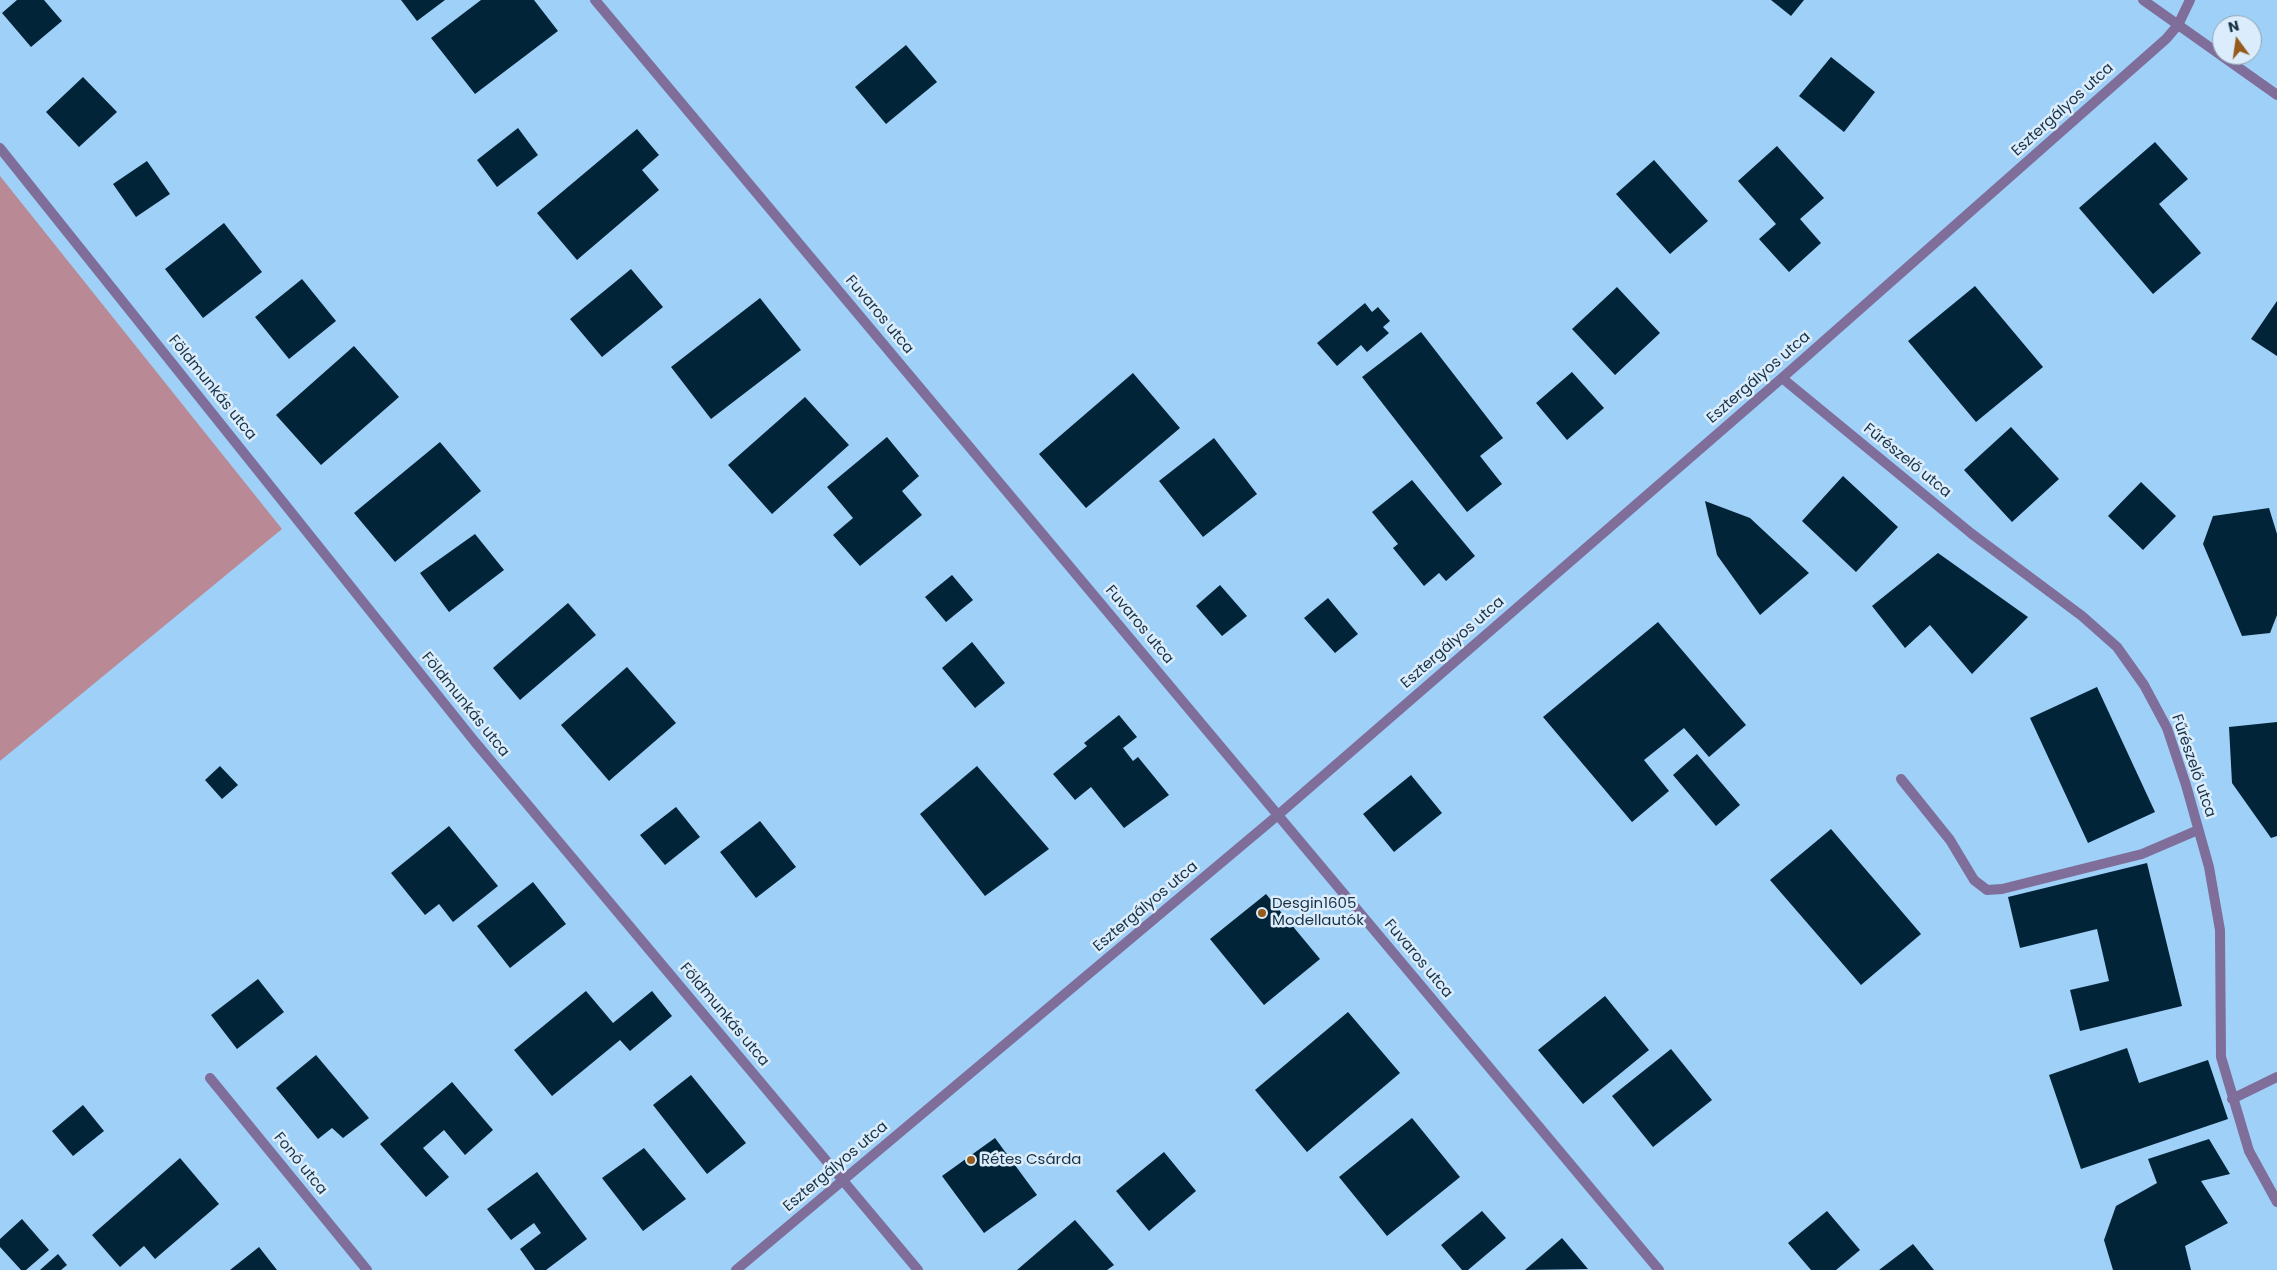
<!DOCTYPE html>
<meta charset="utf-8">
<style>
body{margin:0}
#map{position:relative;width:2277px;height:1270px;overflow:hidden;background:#9fd0f7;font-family:Poppins,sans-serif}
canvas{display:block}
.north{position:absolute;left:2212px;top:15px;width:50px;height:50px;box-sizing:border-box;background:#dbedfc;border:1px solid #8da2b2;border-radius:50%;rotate:346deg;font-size:14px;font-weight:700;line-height:20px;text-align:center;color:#183144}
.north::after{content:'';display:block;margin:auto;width:18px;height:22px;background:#965a1a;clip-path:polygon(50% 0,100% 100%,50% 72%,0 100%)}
</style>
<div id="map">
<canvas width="2277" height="1270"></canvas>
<div class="north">N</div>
</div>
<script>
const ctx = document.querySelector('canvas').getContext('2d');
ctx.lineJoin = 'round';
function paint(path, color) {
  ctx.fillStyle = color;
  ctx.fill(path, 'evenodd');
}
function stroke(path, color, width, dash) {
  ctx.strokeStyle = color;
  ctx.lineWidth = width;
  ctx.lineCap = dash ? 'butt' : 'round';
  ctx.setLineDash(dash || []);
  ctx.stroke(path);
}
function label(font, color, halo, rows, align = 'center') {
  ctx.font = font + ' Poppins,sans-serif';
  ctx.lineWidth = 5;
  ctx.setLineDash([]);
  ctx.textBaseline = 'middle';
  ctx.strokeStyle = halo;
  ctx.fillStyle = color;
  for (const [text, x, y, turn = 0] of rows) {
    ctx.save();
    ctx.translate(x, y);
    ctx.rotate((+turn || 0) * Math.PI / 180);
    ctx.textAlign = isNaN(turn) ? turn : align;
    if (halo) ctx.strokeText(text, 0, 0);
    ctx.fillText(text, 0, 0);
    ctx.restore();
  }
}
paint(new Path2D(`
 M0 176 282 529 0 761Z`), '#b98a95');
paint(new Path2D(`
 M17 0H44L62 21 31 47 2 13Z
 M401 0H445L417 21Z
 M481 0H534L558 31 475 94 431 38Z
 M1771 0H1804L1791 16Z
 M906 45 937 82 886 124 855 87Z
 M1831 57 1875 92 1844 132 1799 96Z
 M83 77 117 112 79 147 46 112Z
 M518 128 538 155 497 187 477 160Z
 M637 129 659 155 642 170 659 190 577 260 537 213Z
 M2155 142 2188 179 2159 204 2201 253 2153 294 2079 208Z
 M1777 146 1824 198 1800 219 1821 243 1789 272 1759 239 1776 224 1738 181Z
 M1654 160 1708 221 1670 254 1616 194Z
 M147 161 170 194 136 217 113 184Z
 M224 223 262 272 203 318 165 269Z
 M631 269 663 307 602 357 570 319Z
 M302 279 336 321 289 359 255 317Z
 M1975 286 2043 367 1976 422 1908 341Z
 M1617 287 1660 333 1615 375 1572 329Z
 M760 298 801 350 711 419 671 367Z
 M2277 301V356L2251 339Z
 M1365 303 1372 312 1378 307 1390 321 1383 327 1389 333 1367 352 1361 345 1337 366 1317 343Z
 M1421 332 1503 438 1480 456 1502 484 1467 512 1362 377Z
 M354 346 399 397 321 465 276 415Z
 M1572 372 1604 408 1567 440 1536 403Z
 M1133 373 1180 428 1086 508 1039 454Z
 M805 397 849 445 772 514 728 465Z
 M2011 427 2059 479 2012 522 1964 470Z
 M887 437 919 476 902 491 922 515 860 566 833 535 853 518 827 487Z
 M1214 438 1257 494 1203 537 1159 481Z
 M440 442 481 491 395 562 354 513Z
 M1843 476 1898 527 1856 572 1802 521Z
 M1412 480 1475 556 1446 581 1439 573 1424 586 1393 548 1398 544 1372 512Z
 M2141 482 2176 516 2143 550 2108 516Z
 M1705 501 1750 518 1809 573 1760 615 1717 555Z
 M2269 508 2277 534V615L2270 633 2242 636 2203 544 2213 516Z
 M475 534 504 570 449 612 420 573Z
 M1938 553 2028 617 1972 674 1930 625 1905 648 1872 606Z
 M952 575 973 600 946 622 925 597Z
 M1220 585 1247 616 1222 636 1196 606Z
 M1328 598 1358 634 1335 653 1304 618Z
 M568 603 596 635 520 700 493 668Z
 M1658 622 1746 725 1709 757 1684 728 1644 760 1669 791 1632 822 1543 717Z
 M972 642 1005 683 975 708 942 668Z
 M627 667 676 723 609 781 561 725Z
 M2097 687 2155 812 2088 843 2030 718Z
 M1119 715 1137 737 1123 748 1133 761 1138 757 1169 795 1124 828 1091 787 1075 800 1053 774 1087 746 1084 743Z
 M2277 722V836L2271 838 2232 783 2229 727Z
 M1697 754 1740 805 1716 826 1673 775Z
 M220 766 238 785 222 799 205 780Z
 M977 766 1049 849 985 896 920 814Z
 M1411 775 1442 813 1394 852 1363 814Z
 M676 807 700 837 665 865 640 835Z
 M760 821 796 867 756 898 720 852Z
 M449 826 498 886 453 922 439 904 425 915 391 873Z
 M1831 829 1921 934 1861 985 1770 880Z
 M2147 863 2182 1006 2080 1031 2070 990 2109 981 2097 929 2020 948 2008 897Z
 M533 882 566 924 510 968 477 926Z
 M1266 894 1320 959 1264 1005 1210 939Z
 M258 979 284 1012 237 1049 211 1015Z
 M586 991 613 1023 652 991 672 1016 630 1051 620 1040 552 1096 514 1050Z
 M1605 996 1649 1050 1583 1104 1538 1050Z
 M1348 1012 1400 1073 1307 1152 1255 1090Z
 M2127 1048 2139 1083 2208 1060 2228 1119 2081 1169 2049 1075Z
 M1671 1049 1712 1100 1653 1147 1612 1096Z
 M316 1055 369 1118 343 1138 332 1128 318 1139 276 1088Z
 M691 1075 746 1143 707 1174 653 1105Z
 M452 1082 493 1130 465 1155 444 1130 423 1148 449 1177 426 1197 380 1144Z
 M83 1105 104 1131 73 1156 52 1131Z
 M1412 1118 1460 1177 1387 1236 1339 1177Z
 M995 1138 1037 1195 984 1233 942 1176Z
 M2209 1139 2230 1174 2201 1181 2228 1223 2185 1246 2191 1270H2113L2104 1240 2116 1206 2157 1183 2148 1159Z
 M644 1148 686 1199 643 1231 602 1178Z
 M1164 1152 1196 1191 1149 1231 1116 1191Z
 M180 1158 219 1204 155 1259 144 1246 120 1267 92 1235Z
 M537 1172 587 1239 546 1270H535L520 1249 541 1233 534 1223 511 1240 487 1209Z
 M1482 1211 1506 1238 1468 1270H1462L1441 1245Z
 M1827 1211 1860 1250 1836 1270H1811L1788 1243Z
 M22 1219 49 1250 26 1270H21L0 1247V1239Z
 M1075 1220 1114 1265 1107 1270H1017Z
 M1562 1238 1588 1269 1525 1270Z
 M1913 1244 1934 1270H1879Z
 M259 1247 277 1270H230Z
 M58 1254 67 1265 61 1270H40Z`), '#022439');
stroke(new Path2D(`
 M1972 534 2082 616 2117 647 2144 685 2167 728 2186 785 2209 867 2220 930 2221 1057 2249 1151 2277 1202
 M1901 779 1950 840 1974 880 1987 890 2002 889 2142 854 2198 830
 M2232 1099 2277 1077`), '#7f6d9a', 10);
stroke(new Path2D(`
 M595 0 1659 1270
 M0 148 475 742 918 1270
 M1782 378 1972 534
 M210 1078 367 1270
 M736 1270 1278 815 1782 378 2166 39 2178 25 2190 0`), '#7f6d9a', 10);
stroke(new Path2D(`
 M2143 0 2277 95`), '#7f6d9a', 10);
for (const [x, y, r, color] of [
 [1262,913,5,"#965a1a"],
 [971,1160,5,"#965a1a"]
]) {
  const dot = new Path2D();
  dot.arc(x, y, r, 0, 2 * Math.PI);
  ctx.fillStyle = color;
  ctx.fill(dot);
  stroke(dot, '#dbedfc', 2);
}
label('15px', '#183144', '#dbedfc', [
 ["Esztergályos utca",2063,110,-42],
 ["Fuvaros utca",879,315,50],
 ["Esztergályos utca",1759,378,-41],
 ["Földmunkás utca",212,388,51],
 ["Fűrészelő utca",1907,461,39],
 ["Fuvaros utca",1139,625,50],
 ["Esztergályos utca",1453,643,-41],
 ["Földmunkás utca",465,705,51],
 ["Fűrészelő utca",2193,766,71],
 ["Esztergályos utca",1146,907,-40],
 ["Fuvaros utca",1418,959,50],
 ["Földmunkás utca",724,1015,50],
 ["Fonó utca",300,1164,51],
 ["Esztergályos utca",836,1167,-40]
]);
label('15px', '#183144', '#dbedfc', [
 ["Desgin1605",1272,904],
 ["Modellautók",1272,921],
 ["Rétes Csárda",981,1160]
], 'left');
</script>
